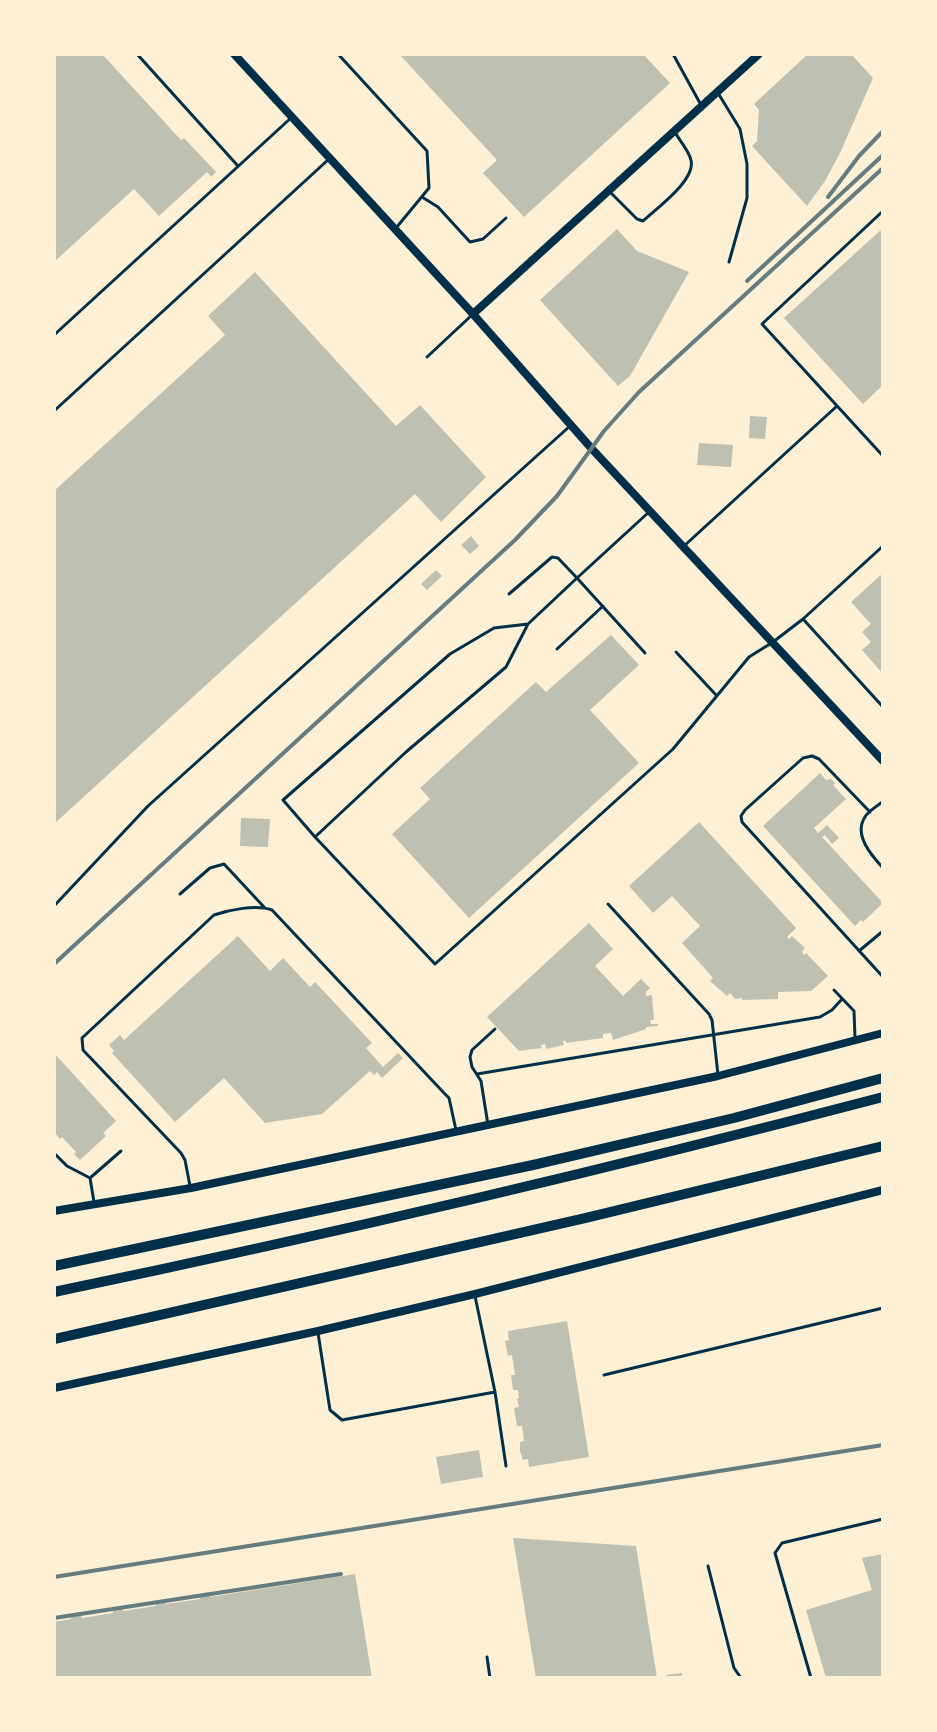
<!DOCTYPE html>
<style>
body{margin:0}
#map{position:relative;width:937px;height:1732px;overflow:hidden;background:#fdf0d5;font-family:"PT Sans Narrow",sans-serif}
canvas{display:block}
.frame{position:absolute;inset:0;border:56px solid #fdf0d5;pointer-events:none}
</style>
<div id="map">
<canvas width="937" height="1732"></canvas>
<div class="frame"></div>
</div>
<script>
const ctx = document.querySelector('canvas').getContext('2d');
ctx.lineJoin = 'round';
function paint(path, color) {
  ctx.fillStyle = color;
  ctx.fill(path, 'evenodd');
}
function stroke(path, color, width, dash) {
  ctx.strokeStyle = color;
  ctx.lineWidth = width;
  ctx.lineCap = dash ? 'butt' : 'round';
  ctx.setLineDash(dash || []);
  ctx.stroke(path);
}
paint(new Path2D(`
 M54 54H102L181 140 184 138 216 172 211 177 207 172 159 216 134 189 54 262Z
 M399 54H643L670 83 524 217 483 173 497 160Z
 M808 54H851L873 78 840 153 825 181 807 206 752 146 757 141 759 110 754 104Z
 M883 228V385L863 404 784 318Z
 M617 229 637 251 689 272 630 376 618 386 540 300Z
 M255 272 396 426 420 405 486 477 441 522 415 494 54 824V491L225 335 208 316Z
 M750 416 767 417 765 439 749 438Z
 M699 443 733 445 731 467 697 465Z
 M471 536 479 546 470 554 461 545Z
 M436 570 442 576 427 590 421 584Z
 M883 573V674L862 650 871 642 862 632 871 624 851 602Z
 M611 635 639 665 590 710 639 763 469 918 392 834 430 799 420 788 536 682 546 692Z
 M820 773 826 780 831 779 835 783 833 785 846 799 814 828 818 833 827 825 839 838 832 844 825 835 822 837 883 903 863 922 861 920 855 926 763 826Z
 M241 818 270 819 268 847 240 846Z
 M699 822 796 928 787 937 789 939 792 936 805 948 802 952 804 955 806 953 828 976 811 991 778 992V999L742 1000V998L735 999 730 993 727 996 710 981 713 978 682 943 700 926 672 896 653 913 629 886Z
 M589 923 613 949 595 966 623 996 641 979 650 988 646 992V996L652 995 654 1020H650L651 1024H658V1026L646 1027V1029L613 1040 611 1033 603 1034V1038L566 1043V1041H563L564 1045 546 1049 545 1044 541 1045 542 1048 519 1051 487 1017Z
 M238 936 270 971 283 958 310 987 315 982 372 1043 366 1048 383 1067 398 1053 403 1058 382 1078 377 1072 374 1075 370 1071 322 1114 265 1123 224 1078 175 1122 112 1053 114 1051 109 1045 120 1035 124 1040Z
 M54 1053 116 1121 103 1133 106 1136 80 1160 74 1154 76 1152 62 1137 60 1139 54 1132Z
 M567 1321 589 1457 529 1467 528 1459 523 1460 520 1451V1442L524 1441 522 1426H517L514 1408 519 1407 517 1399 519 1398 518 1390H513L511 1375H515L512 1355 508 1356 505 1341 509 1340 508 1331Z
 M479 1450 483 1477 441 1484 436 1457Z
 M513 1538 636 1546 657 1678H536Z
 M883 1554V1678H826L806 1610 872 1590 862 1558Z
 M355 1574 372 1678H54V1622L71 1619V1614L81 1612 82 1618 113 1613 112 1607 123 1606V1611L156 1606 155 1601 165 1599 166 1604 200 1599 199 1594 209 1592 210 1597Z
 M682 1673V1678H667L666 1675Z`), '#bec0b2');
stroke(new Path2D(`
 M137 54 238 166
 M338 54 427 151 429 188 396 228
 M673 54 701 105
 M718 93 740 129 747 164V198L729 262
 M610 192 637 219 643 221C657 208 696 180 691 160 689 151 679 140 675 132
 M422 197 438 207 470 242 483 239 506 218
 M883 211 762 324 883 456
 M54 335 292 117
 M427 357 472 315
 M54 411 329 159
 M684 546 837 406
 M509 594 552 557 558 558 577 578 528 624 506 667 406 752 315 837 283 800 450 654 494 628 528 624
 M803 619 883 707
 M557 649 603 606
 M676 652 717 696
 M645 653 577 578 649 512
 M883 801C878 806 868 811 865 817 853 835 872 856 883 868
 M870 812 819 759 812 756 803 758 745 810 741 816 742 822 883 977
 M315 837 435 964 673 749 749 657 773 642 803 619 883 546
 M180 894 210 868 224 864 264 907
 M608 904 709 1014 712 1020 718 1075
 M54 906 148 806 570 426
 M859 951 883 931
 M834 990 854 1011 855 1038
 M477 1074 820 1017 832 1010 842 999
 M488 1125 481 1081 472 1067 470 1057 472 1050 495 1029
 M54 1153 67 1166 90 1178
 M190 1186 185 1160 181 1153 83 1050 82 1038 214 915C229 910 256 904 272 910L444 1093 449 1098 456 1130
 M94 1202 90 1178 121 1151
 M475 1296 495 1392 506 1466
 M318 1333 330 1410 342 1420 495 1392
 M604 1375 883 1308
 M708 1566 734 1668 741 1678
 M487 1657 490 1678
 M811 1678 775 1553 782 1543 883 1519`), '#003049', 3);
stroke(new Path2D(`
 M234 54 473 314 592 449 883 761
 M473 314 759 54
 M54 1211 191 1188 718 1076 883 1033
 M54 1388 318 1331 475 1294 883 1190`), '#003049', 8);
stroke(new Path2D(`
 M54 1266 533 1165 734 1118 883 1078
 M54 1292C332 1234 609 1169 883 1097
 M54 1339 585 1218 883 1146`), '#003049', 10);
stroke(new Path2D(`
 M828 197 859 156 883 131
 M747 281 883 155
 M54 964 515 540 557 496 604 431 639 392 883 168
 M54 1577 883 1445
 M54 1618 341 1574`), '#657d81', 4);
</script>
